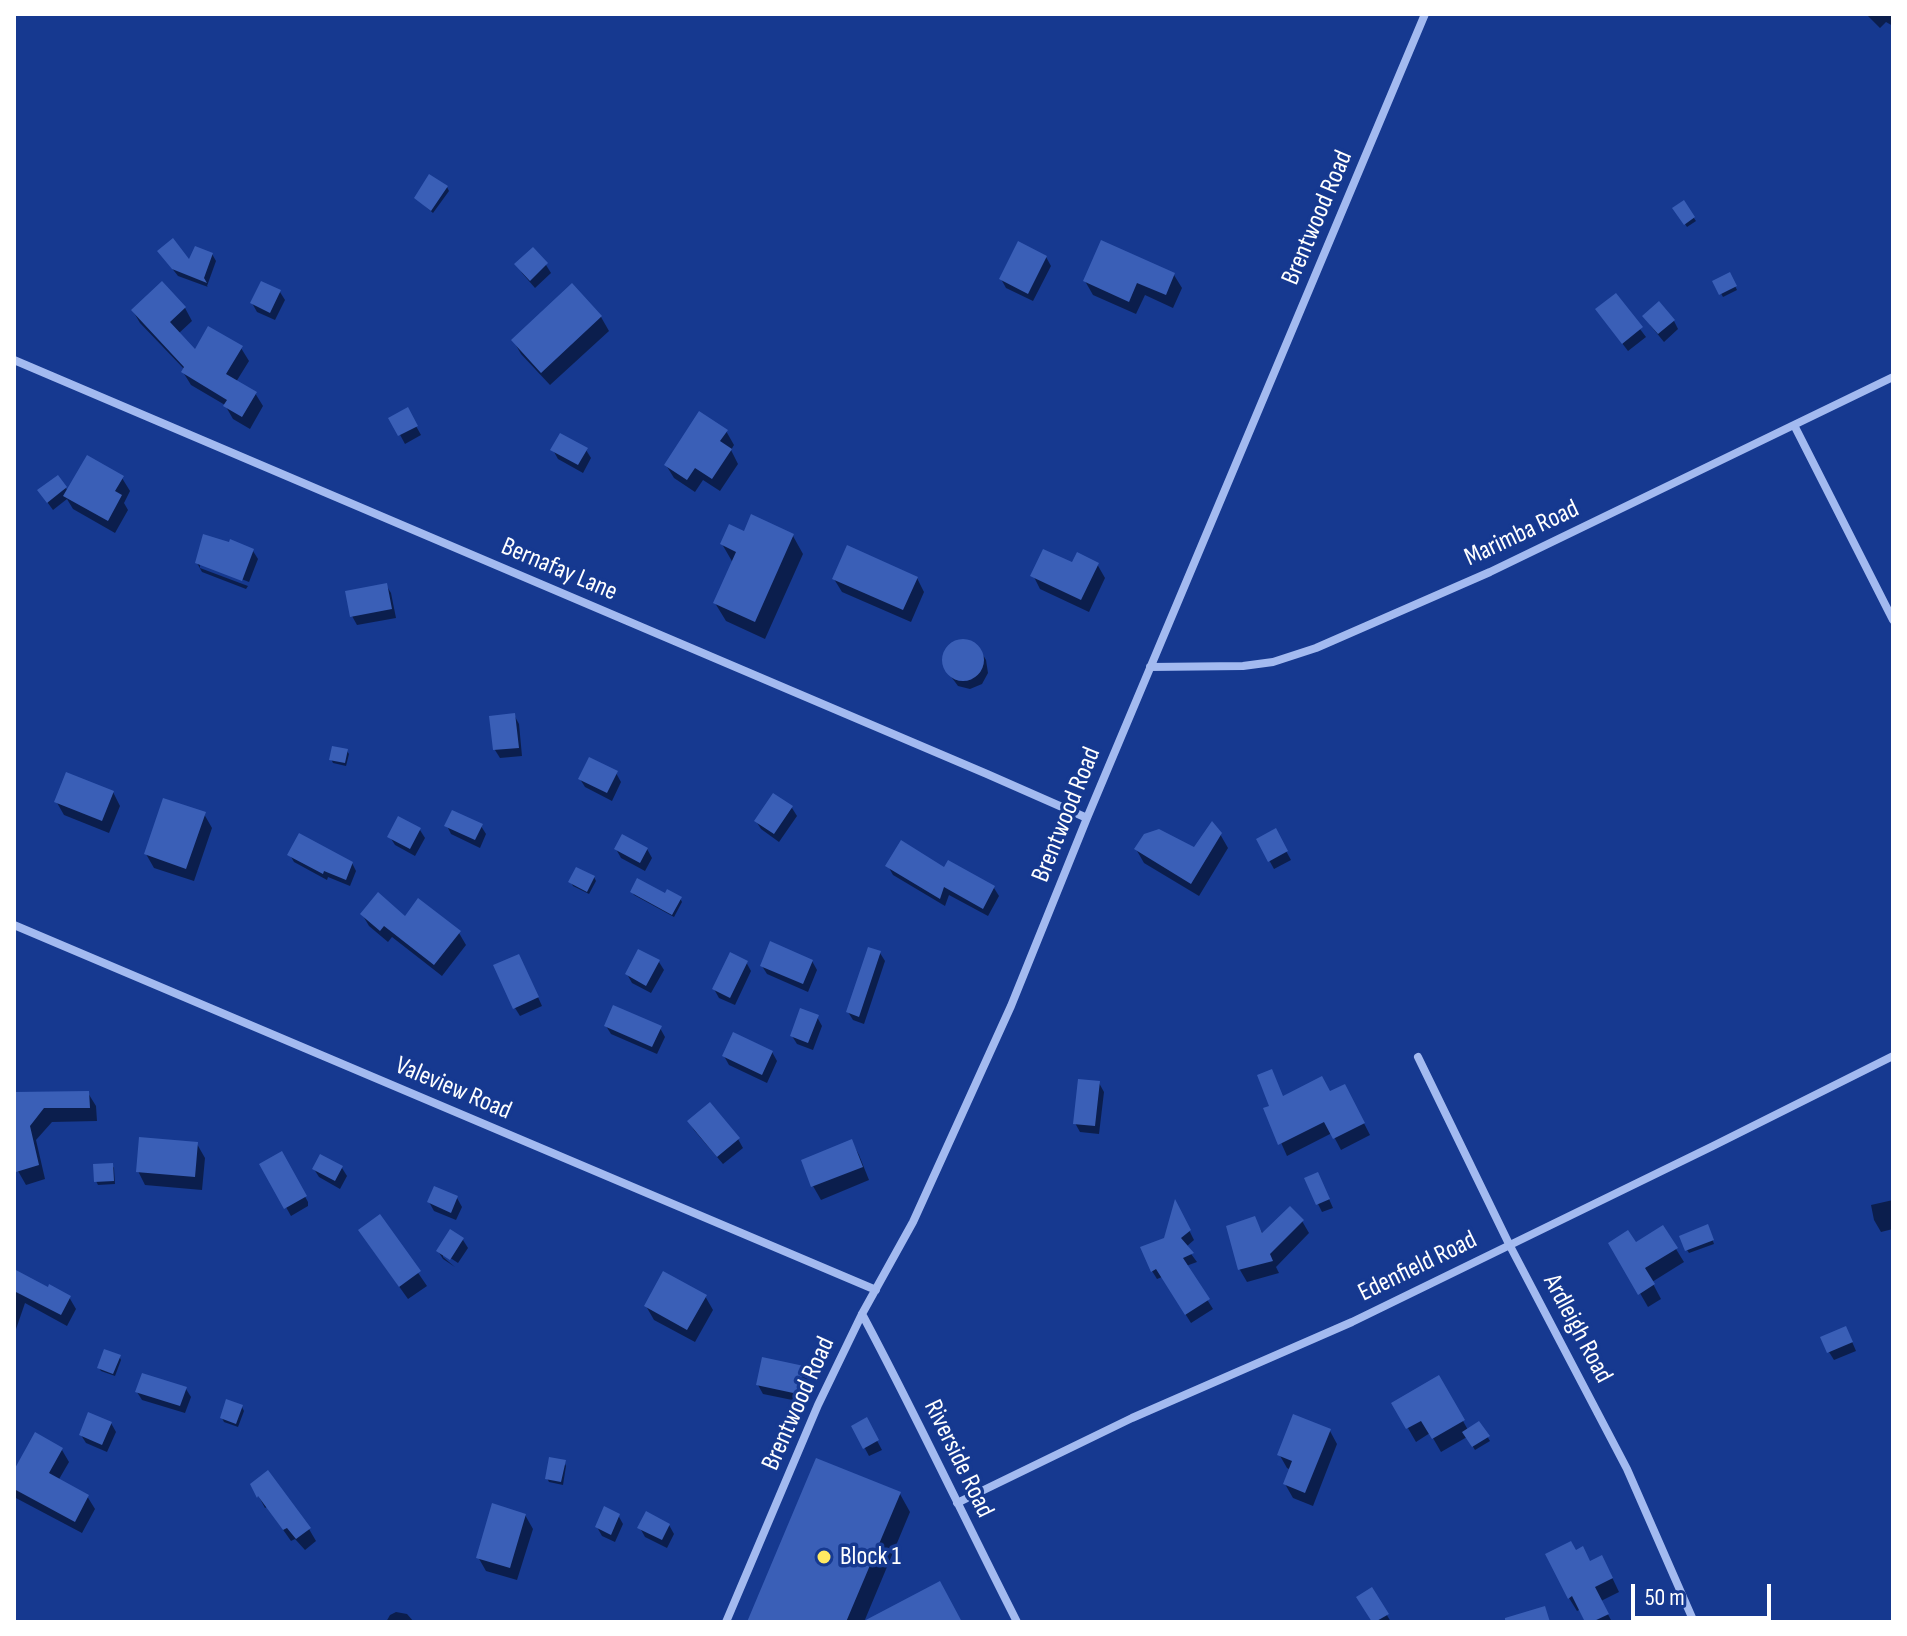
<!DOCTYPE html>
<style>
body{margin:0}
#map{position:relative;width:1907px;height:1636px;overflow:hidden;background:#163990;font-family:"Sofia Sans Condensed",sans-serif}
canvas{display:block}
.frame{position:absolute;inset:0;border:16px solid #fff;pointer-events:none}
.scale{position:absolute;left:1631px;top:1584px;width:140px;height:36px;box-sizing:border-box;border:4px solid #fff;border-top:0;padding-left:10px;font-size:24px;line-height:28px;white-space:nowrap;color:#fff;-webkit-text-stroke:6px #163990;paint-order:stroke}
</style>
<div id="map">
<canvas width="1907" height="1636"></canvas>
<div class="frame"></div>
<div class="scale">50 m</div>
</div>
<script>
const ctx = document.querySelector('canvas').getContext('2d');
ctx.lineJoin = 'round';
function paint(path, color) {
  ctx.fillStyle = color;
  ctx.fill(path, 'evenodd');
}
function stroke(path, color, width, dash) {
  ctx.strokeStyle = color;
  ctx.lineWidth = width;
  ctx.lineCap = dash ? 'butt' : 'round';
  ctx.setLineDash(dash || []);
  ctx.stroke(path);
}
function label(font, color, halo, rows, align = 'center') {
  ctx.font = font + ' "Sofia Sans Condensed",sans-serif';
  ctx.lineWidth = 7;
  ctx.setLineDash([]);
  ctx.textBaseline = 'middle';
  ctx.strokeStyle = halo;
  ctx.fillStyle = color;
  for (const [text, x, y, turn = 0] of rows) {
    ctx.save();
    ctx.translate(x, y);
    ctx.rotate((+turn || 0) * Math.PI / 180);
    ctx.textAlign = isNaN(turn) ? turn : align;
    if (halo) ctx.strokeText(text, 0, 0);
    ctx.fillText(text, 0, 0);
    ctx.restore();
  }
}
paint(new Path2D(`
 M1866 14H1893V26L1886 22 1880 28Z
 M447 187 449 191 433 213 416 198Z
 M1683 203 1696 221 1687 227 1675 209Z
 M212 254 216 261 207 286 208 287 178 276 164 258 190 263Z
 M1046 257 1051 266 1033 301 1006 288 1001 279Z
 M517 265H546L551 273 535 288 522 273Z
 M1729 274 1737 290 1723 297 1715 282Z
 M1174 275 1182 288 1173 308 1145 295 1136 314 1093 295 1085 281Z
 M571 286 601 317 609 331 550 385 521 354 513 340Z
 M280 292 285 300 275 320 257 312 252 303Z
 M1615 296 1646 337 1628 351 1603 318Z
 M185 308 192 321 178 334 195 352 241 348 249 361 236 382 255 393 263 406 250 429 233 419 225 405 191 385 183 372 185 370 140 323 133 311Z
 M1674 321 1678 329 1664 342 1650 325Z
 M407 410 421 435 405 444 391 418Z
 M726 431 734 445 731 450 738 464 720 491 703 480 695 492 674 478 666 465Z
 M553 450H586L591 458 583 473 558 459Z
 M122 478 130 491 124 503 128 510 115 533 73 509 67 499 53 510 45 499 66 488 68 492Z
 M793 536 803 554 765 639 726 621 715 603 733 563 722 544Z
 M231 544 253 551 258 559 249 582 200 563V568L248 586 246 589 202 572 197 563Z
 M1097 564 1105 578 1089 612 1040 589 1033 575 1073 565Z
 M917 578 924 592 911 622 842 592 834 579Z
 M386 585 391 593 396 618 357 625 352 616Z
 M957 642H970L980 650 986 660 988 673 982 684 970 689 958 686 944 667V654L947 649Z
 M514 715 519 724 522 756 500 758 495 750Z
 M347 751 349 754 346 766 333 763 331 759Z
 M616 773 621 782 612 801 585 787 580 779Z
 M113 792 120 806 109 833 64 815 56 801Z
 M792 808 797 816 779 842 761 829 756 821Z
 M204 814 212 828 194 881 154 868 146 854Z
 M447 826H481L486 834 480 848 451 834Z
 M420 830 425 838 415 856 395 845 390 837Z
 M1275 831 1291 860 1274 869 1258 840Z
 M1220 834 1228 848 1199 896 1144 863 1136 849 1194 850Z
 M616 849H647L652 858 645 871 621 858Z
 M290 855 352 863 356 871 350 886 328 877 327 880 294 862Z
 M888 866 994 888 999 896 988 916 949 895 945 906 893 875Z
 M594 877 596 881 589 894 573 886 571 882Z
 M632 892 680 898 682 902 674 917 634 895Z
 M362 914 405 919 459 933 466 945 442 976 392 937 388 942 369 926Z
 M880 953 885 961 864 1024 853 1020 848 1012Z
 M812 961 817 970 808 992 767 974 762 966Z
 M659 962 664 970 651 993 632 983 627 974Z
 M746 962 751 971 735 1005 719 998 714 989Z
 M523 964 542 1006 520 1016 515 1008Z
 M817 1017 822 1026 813 1050 797 1044 792 1036Z
 M606 1026 660 1028 665 1037 657 1054 611 1034Z
 M772 1052 777 1061 767 1083 729 1065 724 1056Z
 M1099 1083 1104 1092 1099 1134 1080 1132 1075 1123Z
 M88 1093 96 1106 97 1121 52 1122 36 1140 45 1179 26 1185 18 1171 14 1149V1095Z
 M1330 1094 1351 1098 1370 1135 1341 1150 1332 1133 1287 1156 1266 1109 1283 1098Z
 M689 1122 738 1139 743 1148 723 1164 694 1130Z
 M852 1142 859 1155 869 1180 821 1200 813 1186Z
 M197 1144 205 1158 202 1190 145 1185 138 1171Z
 M281 1154 308 1202V1206L291 1216 262 1165Z
 M112 1165 114 1168 115 1184 98 1185 96 1181Z
 M342 1168 347 1176 340 1189 319 1177 314 1169Z
 M1322 1183 1333 1208 1322 1212 1318 1204Z
 M457 1198 462 1207 456 1220 434 1211 429 1202Z
 M1893 1200V1229L1881 1232 1874 1220 1871 1205Z
 M1176 1204 1194 1240 1186 1247 1197 1262 1186 1266 1213 1309 1191 1323 1162 1277 1157 1279 1152 1271 1165 1239Z
 M380 1217 427 1286 408 1299 368 1243Z
 M1254 1218 1263 1234 1302 1221 1309 1233 1276 1267 1279 1273 1247 1282 1240 1270 1228 1227Z
 M1663 1228 1684 1262 1652 1282 1661 1299 1648 1307 1611 1243 1635 1245Z
 M1709 1230 1714 1244 1689 1253 1687 1250Z
 M463 1240 468 1248 458 1263 443 1253V1257L455 1267 443 1259 438 1251Z
 M14 1272 69 1297 76 1309 67 1326 25 1303 14 1335Z
 M705 1296 713 1310 695 1342 654 1320 646 1306Z
 M1850 1337 1856 1351 1834 1360 1829 1352Z
 M119 1356 121 1360 115 1376 101 1371 99 1368Z
 M803 1368 808 1376 802 1402 763 1394 758 1385Z
 M1439 1378 1468 1430 1479 1423 1490 1441 1475 1450 1467 1437 1441 1452 1430 1433 1416 1442 1394 1404Z
 M186 1389 191 1397 185 1413 142 1400 137 1392Z
 M242 1407 244 1411 238 1427 224 1422 222 1418Z
 M866 1420 882 1450 869 1456 853 1426Z
 M111 1423 116 1432 107 1452 86 1443 81 1435Z
 M1330 1431 1337 1444 1313 1506 1293 1498 1285 1484 1291 1470 1287 1468 1279 1454Z
 M62 1450 69 1462 58 1481 87 1496 95 1509 82 1533 14 1497V1468L17 1469Z
 M564 1462 566 1466 563 1485 549 1482 547 1478Z
 M252 1484 309 1529 316 1541 305 1550 295 1539 291 1541 267 1507 265 1508Z
 M900 1494 910 1512 864 1622H749Z
 M525 1515 533 1529 517 1580 486 1571 478 1557Z
 M618 1515 623 1524 615 1542 602 1536 597 1527Z
 M669 1525 674 1534 667 1548 645 1537 640 1528Z
 M1575 1552 1590 1563 1609 1571 1619 1592 1601 1601 1612 1622H1587L1581 1609 1577 1611 1569 1598Z
 M1372 1590 1391 1622H1374Z
 M396 1612 407 1614 414 1622H386L390 1615Z`), '#0007');
paint(new Path2D(`
 M429 174 448 186 431 211 414 198Z
 M1684 200 1695 217 1684 225 1672 208Z
 M173 238 189 259 195 246 213 253 204 278 207 283 172 269 157 251Z
 M1101 240 1175 273 1166 295 1137 283 1129 302 1083 281Z
 M1018 241 1047 256 1028 294 999 279Z
 M533 247 548 263 530 281 514 264Z
 M1730 272 1737 286 1719 295 1712 281Z
 M162 281 186 307 170 322 195 349 208 326 243 346 226 374 257 392 242 417 223 406 227 400 181 372 184 367 131 310Z
 M261 281 281 290 270 313 250 303Z
 M572 283 602 316 541 373 511 340Z
 M1616 293 1643 327 1622 344 1595 309Z
 M1659 301 1675 320 1658 334 1642 316Z
 M408 407 418 426 398 436 388 418Z
 M699 411 728 430 720 441 732 449 712 479 695 468 687 480 664 465Z
 M560 433 588 448 578 465 550 450Z
 M87 455 124 476 115 491 122 495 108 521 63 496Z
 M58 475 67 487 47 503 37 490Z
 M751 514 794 534 755 622 713 603 736 552 720 544 729 524 744 531Z
 M203 534 229 542 230 539 254 549 242 581 195 563Z
 M847 545 918 577 903 610 832 579Z
 M1043 549 1072 562 1077 552 1099 563 1081 600 1030 576Z
 M387 583 392 609 350 617 345 591Z
 M942 660a21 21 0 1 1 42 0a21 21 0 1 1-42 0Z
 M515 713 519 748 493 750 489 716Z
 M332 746 348 749 345 763 329 760Z
 M589 757 618 771 607 793 578 779Z
 M66 772 114 791 102 821 54 802Z
 M773 793 793 806 774 834 754 821Z
 M163 798 206 812 186 869 144 854Z
 M452 810 483 824 475 840 444 826Z
 M398 816 421 828 410 849 387 837Z
 M1212 821 1222 833 1191 884 1134 849 1144 834 1159 829 1194 847Z
 M1276 828 1288 851 1268 862 1256 839Z
 M299 833 353 862 346 880 324 871 323 874 287 855Z
 M622 834 648 848 640 863 614 849Z
 M901 840 944 867 948 860 995 886 983 909 944 887 940 899 885 866Z
 M576 867 595 876 587 892 568 882Z
 M637 878 665 893 667 889 682 897 672 915 630 892Z
 M378 892 405 916 418 898 461 931 434 965 384 926 380 931 360 914Z
 M770 941 813 960 803 984 760 966Z
 M868 947 881 951 859 1017 846 1012Z
 M638 949 660 960 646 986 625 974Z
 M730 952 748 961 730 998 712 989Z
 M519 954 539 997 513 1009 493 965Z
 M613 1005 662 1026 652 1047 604 1026Z
 M800 1008 819 1015 808 1043 790 1036Z
 M733 1032 773 1051 762 1075 722 1056Z
 M1272 1069 1283 1096 1322 1076 1330 1091 1345 1084 1365 1123 1333 1139 1324 1122 1278 1145 1263 1108 1269 1106 1257 1075Z
 M1078 1079 1100 1081 1095 1126 1073 1124Z
 M89 1091 90 1108H44L30 1126 39 1165 16 1172 14 1160V1092Z
 M710 1102 740 1138 717 1157 687 1121Z
 M139 1137 198 1142 195 1177 136 1172Z
 M852 1139 863 1167 811 1187 801 1160Z
 M282 1151 307 1196 284 1209 259 1164Z
 M320 1154 343 1166 335 1181 312 1169Z
 M113 1163 114 1181 94 1182 93 1164Z
 M1318 1172 1330 1199 1316 1205 1304 1178Z
 M434 1186 458 1196 451 1213 427 1202Z
 M1175 1199 1191 1230 1181 1238 1194 1253 1183 1258 1210 1299 1185 1315 1156 1269 1151 1272 1140 1247 1164 1238Z
 M1290 1206 1304 1220 1270 1254 1273 1261 1238 1270 1226 1226 1255 1216 1262 1233Z
 M380 1214 421 1271 399 1287 358 1230Z
 M1708 1224 1714 1240 1685 1251 1679 1236Z
 M1663 1225 1678 1248 1645 1268 1655 1284 1638 1295 1608 1243 1628 1230 1636 1242Z
 M450 1229 464 1238 450 1260 436 1251Z
 M14 1269 48 1287 49 1284 71 1296 61 1315 14 1291Z
 M663 1271 707 1295 687 1330 644 1306Z
 M1846 1326 1853 1342 1827 1353 1820 1337Z
 M104 1349 121 1355 113 1374 97 1368Z
 M762 1357 804 1366 798 1394 756 1385Z
 M142 1373 187 1387 180 1406 135 1392Z
 M1439 1375 1465 1420 1432 1439 1421 1421 1406 1429 1391 1403Z
 M226 1399 243 1405 236 1424 220 1418Z
 M88 1412 112 1422 102 1445 79 1435Z
 M1293 1414 1331 1429 1305 1493 1283 1484 1292 1461 1277 1455Z
 M867 1417 879 1440 863 1449 851 1426Z
 M1479 1421 1490 1436 1472 1447 1462 1432Z
 M35 1432 63 1448 49 1473 89 1495 75 1522 14 1489V1470Z
 M549 1457 566 1460 561 1482 545 1479Z
 M816 1458 901 1492 846 1622H747Z
 M268 1470 311 1528 296 1539 287 1528 283 1530 258 1496 257 1498 250 1484Z
 M492 1503 526 1514 510 1568 476 1558Z
 M604 1506 620 1514 611 1535 595 1527Z
 M646 1511 670 1524 662 1540 637 1528Z
 M1571 1541 1576 1550 1583 1546 1590 1561 1602 1555 1613 1578 1595 1587 1609 1614 1592 1622H1585L1572 1596 1568 1599 1545 1554Z
 M940 1581 962 1622H862Z
 M1372 1587 1389 1614 1375 1622H1372L1356 1597Z
 M1545 1606 1550 1622H1505V1618Z`), '#3a5fb7');
stroke(new Path2D(`
 M14 360 987 774 1087 818
 M1794 425 1893 620
 M1150 667 1243 666 1273 662 1316 648 1490 572 1893 377
 M14 925 876 1290
 M1418 1057 1509 1244 1627 1469 1694 1622
 M862 1314C916 1415 965 1520 1017 1622
 M957 1503 1132 1418 1352 1322 1713 1146 1893 1056
 M726 1622 818 1405 862 1314 913 1222 1011 1006 1087 818 1425 14`), '#a3baf0', 8);
for (const [x, y, r, color] of [
 [824,1557,8,"#ffe962"]
]) {
  const dot = new Path2D();
  dot.arc(x, y, r, 0, 2 * Math.PI);
  ctx.fillStyle = color;
  ctx.fill(dot);
  stroke(dot, '#163990', 3);
}
label('26px', '#fff', '#163990', [
 ["Brentwood Road",1318,218,-67],
 ["Marimba Road",1522,534,-25],
 ["Bernafay Lane",559,570,23],
 ["Brentwood Road",1067,815,-68],
 ["Valeview Road",453,1089,23],
 ["Edenfield Road",1418,1267,-26],
 ["Ardleigh Road",1577,1329,62],
 ["Brentwood Road",799,1404,-66],
 ["Riverside Road",958,1459,64]
]);
label('26px', '#fff', '#163990', [
 ["Block 1",840,1557]
], 'left');
</script>
